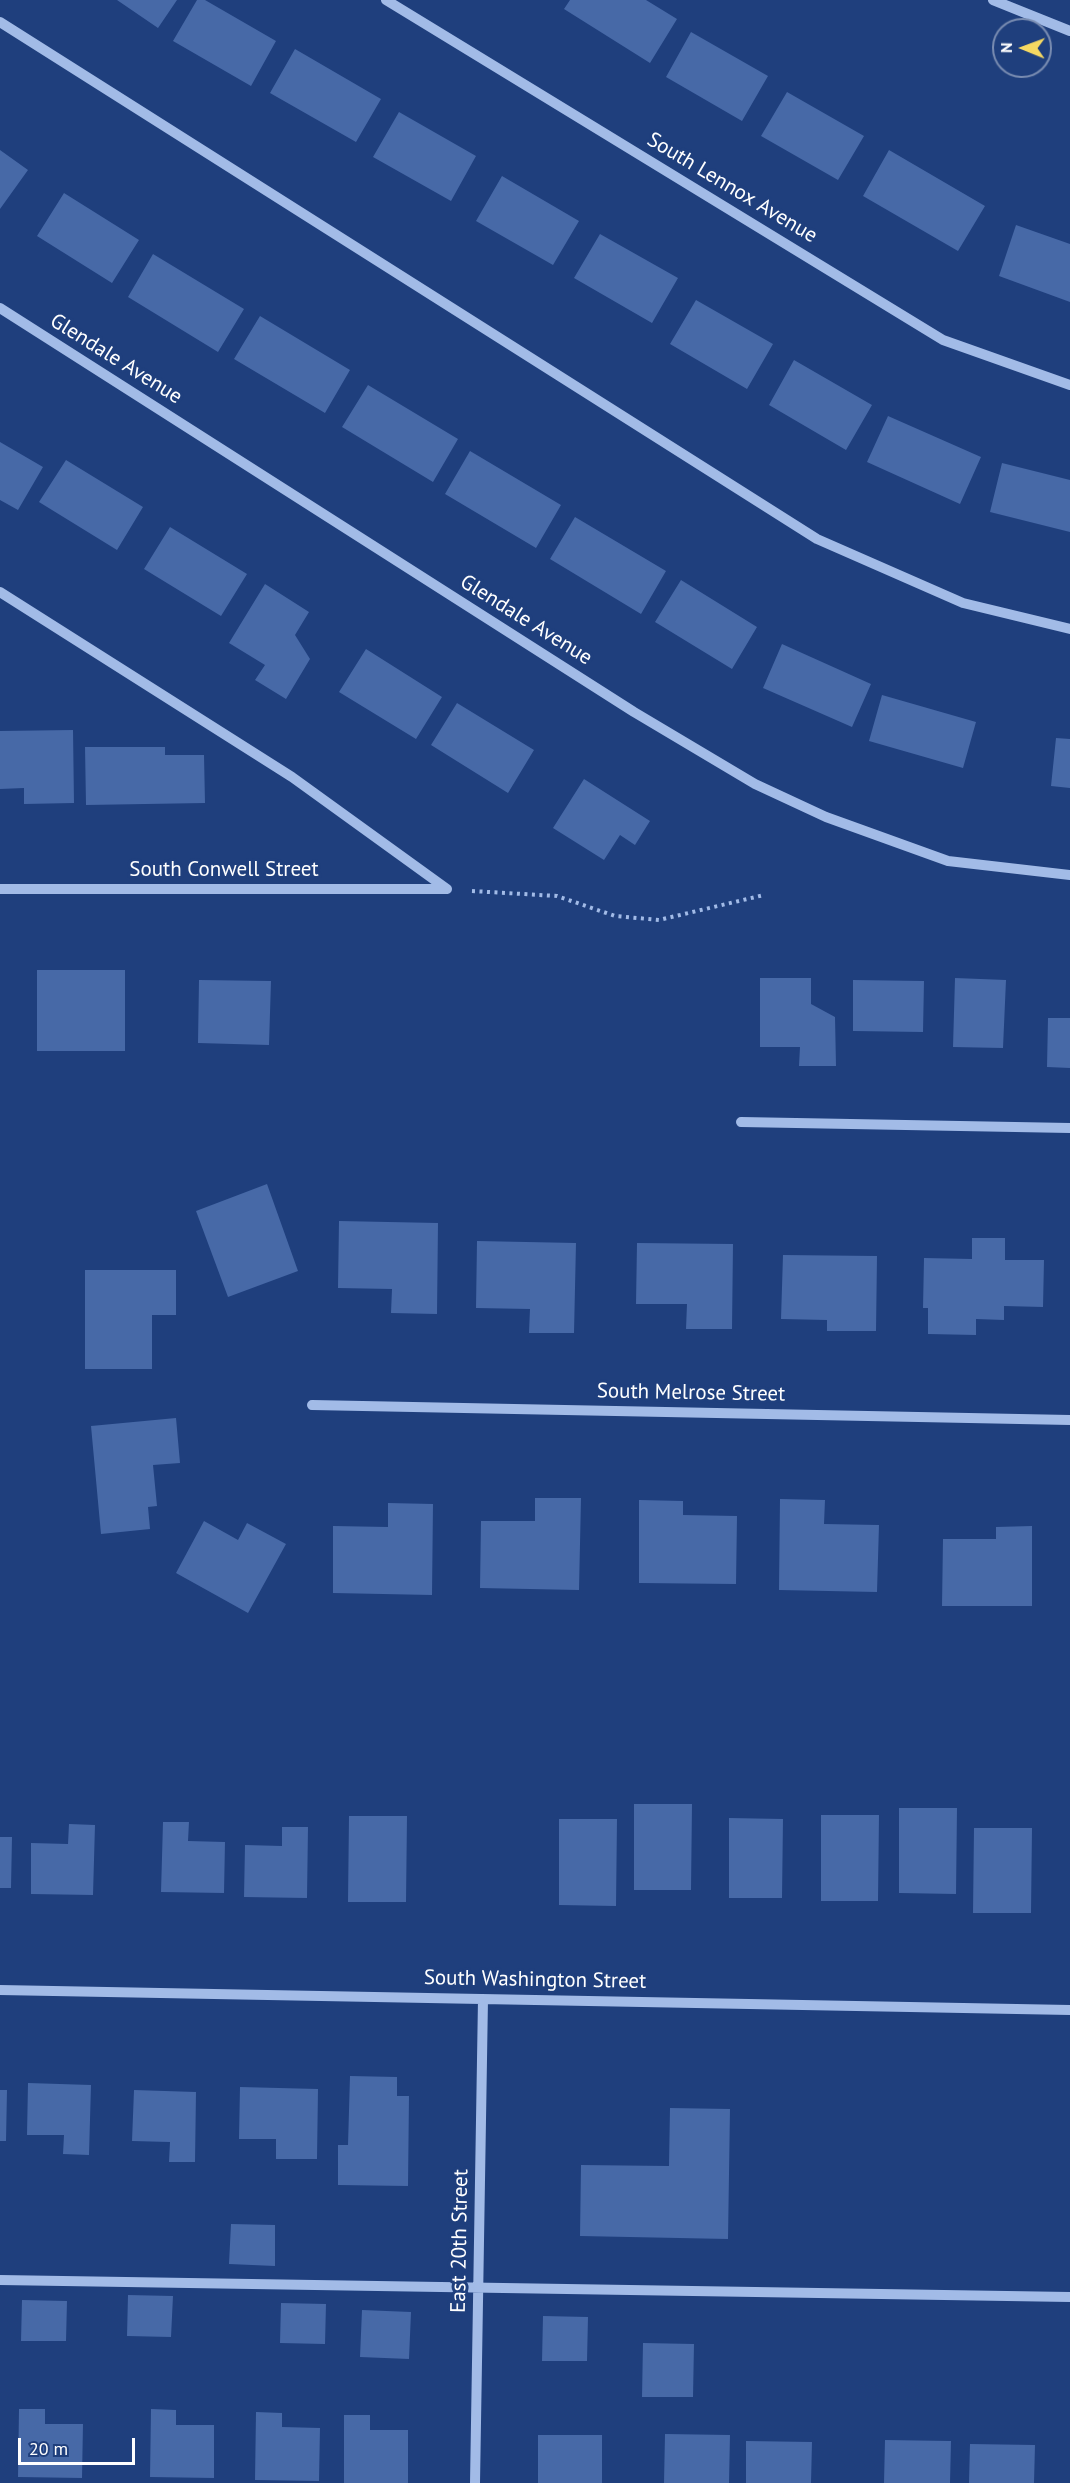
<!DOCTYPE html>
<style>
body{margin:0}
#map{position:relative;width:1070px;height:2483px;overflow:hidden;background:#1f3f7d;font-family:"PT Sans",sans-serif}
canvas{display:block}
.north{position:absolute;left:992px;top:18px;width:60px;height:60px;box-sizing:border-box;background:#1f3f7d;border:2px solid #798cb1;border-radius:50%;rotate:271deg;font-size:16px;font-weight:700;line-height:24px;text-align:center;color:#fff}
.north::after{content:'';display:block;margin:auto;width:21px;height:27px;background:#f5d862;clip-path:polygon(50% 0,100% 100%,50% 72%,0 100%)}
.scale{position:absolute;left:18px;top:2438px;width:117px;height:27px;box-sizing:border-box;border:3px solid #fff;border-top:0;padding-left:8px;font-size:18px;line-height:21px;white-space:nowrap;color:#fff;-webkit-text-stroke:4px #1f3f7d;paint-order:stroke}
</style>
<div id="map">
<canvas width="1070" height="2483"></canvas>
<div class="north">N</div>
<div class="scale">20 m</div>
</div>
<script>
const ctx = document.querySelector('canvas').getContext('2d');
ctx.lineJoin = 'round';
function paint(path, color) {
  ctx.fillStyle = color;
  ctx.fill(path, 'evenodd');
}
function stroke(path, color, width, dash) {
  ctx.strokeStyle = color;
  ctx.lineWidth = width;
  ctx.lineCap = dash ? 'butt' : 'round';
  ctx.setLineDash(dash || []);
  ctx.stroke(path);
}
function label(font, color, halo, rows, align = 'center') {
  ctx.font = font + ' "PT Sans",sans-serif';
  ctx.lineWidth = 6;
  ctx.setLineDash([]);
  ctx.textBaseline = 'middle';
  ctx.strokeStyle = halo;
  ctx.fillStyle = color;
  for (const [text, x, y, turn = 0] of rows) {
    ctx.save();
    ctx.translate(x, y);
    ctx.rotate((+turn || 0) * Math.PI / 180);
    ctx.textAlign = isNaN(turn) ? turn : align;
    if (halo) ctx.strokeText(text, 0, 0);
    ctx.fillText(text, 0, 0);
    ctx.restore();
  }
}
paint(new Path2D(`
 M117 0H177L158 28Z
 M197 0H205L276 41 251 86 173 41Z
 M570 0H646L677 19 650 63 564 9Z
 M691 32 768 76 742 121 666 77Z
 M295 49 381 99 356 142 270 93Z
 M787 92 864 136 838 180 761 136Z
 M399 112 476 156 451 201 373 157Z
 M0 150 28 170 0 209Z
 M889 150 985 206 958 251 863 196Z
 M502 176 579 221 553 265 476 221Z
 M64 193 139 240 112 283 37 236Z
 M1016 225 1070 244V302L999 276Z
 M600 234 678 278 652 323 574 278Z
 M153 254 244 309 218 352 128 297Z
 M696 300 773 344 747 389 670 344Z
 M260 316 350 370 325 413 234 359Z
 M794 360 872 405 846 450 769 405Z
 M368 385 458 439 433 482 342 427Z
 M888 416 981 457 960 504 867 462Z
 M0 442 43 467 18 510 0 500Z
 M470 451 561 505 536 548 445 494Z
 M66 460 143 507 117 550 39 502Z
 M1002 463 1070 480V532L990 512Z
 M575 517 666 571 641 614 550 559Z
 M170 527 247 574 221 616 144 569Z
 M681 580 757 627 732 669 655 622Z
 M265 584 309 612 295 635 310 659 286 699 255 680 265 665 229 643Z
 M782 644 871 684 852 727 763 688Z
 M366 649 442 697 416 739 339 692Z
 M882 695 976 722 963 768 869 741Z
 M457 703 534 750 508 793 431 745Z
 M73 730 74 803 24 804V788L0 789V731Z
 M1056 738 1070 739V788L1051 786Z
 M85 747H165V755H204L205 803 86 805Z
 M584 779 650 821 635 845 620 835 604 860 553 828Z
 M37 970H125V1051H37Z
 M760 978H811V1004L835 1017 836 1066H799L800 1047H760Z
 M955 978 1006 980 1003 1048 953 1047Z
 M199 980 271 981 269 1045 198 1043Z
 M853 980 924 981 923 1032 853 1031Z
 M1048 1018H1070V1068L1047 1067Z
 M267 1184 298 1271 228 1297 196 1211Z
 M339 1221 438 1223 437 1314 391 1313 392 1289 338 1288Z
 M972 1238H1005V1260H1044L1043 1307 1004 1306V1320L976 1319V1335L928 1334V1308H923L924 1258 972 1259Z
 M477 1241 576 1243 574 1333H529L530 1309 476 1308Z
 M637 1243 733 1244 732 1329H686L687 1304H636Z
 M783 1255 877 1256 876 1331H827V1320L781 1319Z
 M85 1270H176V1315H152V1369H85Z
 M176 1418 180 1463 153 1465 157 1506 148 1507 150 1529 101 1534 91 1426Z
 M535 1498H581L579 1590 480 1588 481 1521H535Z
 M780 1499 825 1500 824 1524 879 1525 877 1592 779 1590Z
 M639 1500 683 1501V1515L737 1516 736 1584 639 1583Z
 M388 1503 433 1504 432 1595 333 1593V1526L388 1527Z
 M204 1521 238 1540 247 1523 286 1544 248 1613 176 1573Z
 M1032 1526V1606H942L943 1539H996V1527Z
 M634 1804H692L691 1890H634Z
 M899 1808H957L956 1894 899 1893Z
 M821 1815H879L878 1901H821Z
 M349 1816H407L406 1902H348Z
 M729 1818 783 1819 782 1898H729Z
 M559 1819H617L616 1906 559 1905Z
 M163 1822H189L188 1841 225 1842 224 1893 161 1892Z
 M69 1824 95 1825 93 1895 31 1894V1843L68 1844Z
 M282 1827H308L307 1898 244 1897 245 1845 282 1846Z
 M974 1828H1032L1031 1913H973Z
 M0 1837H12L11 1888H0Z
 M350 2076 397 2077V2096H409L408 2186 338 2185V2145H348Z
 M28 2083 91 2085 89 2155 63 2154 64 2135H27Z
 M240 2087 318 2089 317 2159H276V2139H239Z
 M0 2090H7L6 2141H0Z
 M134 2090 196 2092 195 2162H169L170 2142 132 2141Z
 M670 2108 730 2109 728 2239 580 2236 581 2165 669 2166Z
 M231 2224 275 2225V2266L229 2264Z
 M128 2295 173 2296 171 2337 127 2336Z
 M22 2300 67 2301 66 2341H21Z
 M281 2303 326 2304 325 2344 280 2343Z
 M362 2310 411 2312 409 2359 360 2357Z
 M543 2316 588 2317 587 2361H542Z
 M643 2343 694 2344 693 2397H642Z
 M19 2409H45V2424H83L82 2478 18 2477Z
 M151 2409 176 2410V2425H214V2478L150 2477Z
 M256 2412 282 2413V2427L320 2428 319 2481 255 2480Z
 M344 2415H370V2430H408V2483H344Z
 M665 2434 730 2435 729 2483H664Z
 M538 2435H602V2483H538Z
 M885 2440 951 2441 950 2483H884Z
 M746 2441 812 2442 811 2483H746Z
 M970 2444 1035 2445 1034 2483H969Z`), '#4769a7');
stroke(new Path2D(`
 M472 891 557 896 615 916 659 920 764 895`), '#a2bbe7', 4, [3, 4.5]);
stroke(new Path2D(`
 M386 0 943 340 1070 385
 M993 0 1070 31
 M0 22 817 539 963 603 1070 629
 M0 308 634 712 755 784 826 817 948 861 1070 875
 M0 592 292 777 447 889
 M0 889H447
 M741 1122 1070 1128
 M312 1405 1070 1420
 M0 1990 1070 2010
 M0 2280 1070 2297
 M475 2483 483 1999`), '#a2bbe7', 10);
label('21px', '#fff', '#1f3f7d', [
 ["South Lennox Avenue",732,188,31],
 ["Glendale Avenue",116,359,32],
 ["Glendale Avenue",526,620,32],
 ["South Conwell Street",224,870],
 ["South Melrose Street",691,1393,1],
 ["South Washington Street",535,1980,1],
 ["East 20th Street",460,2241,-89]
]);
</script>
